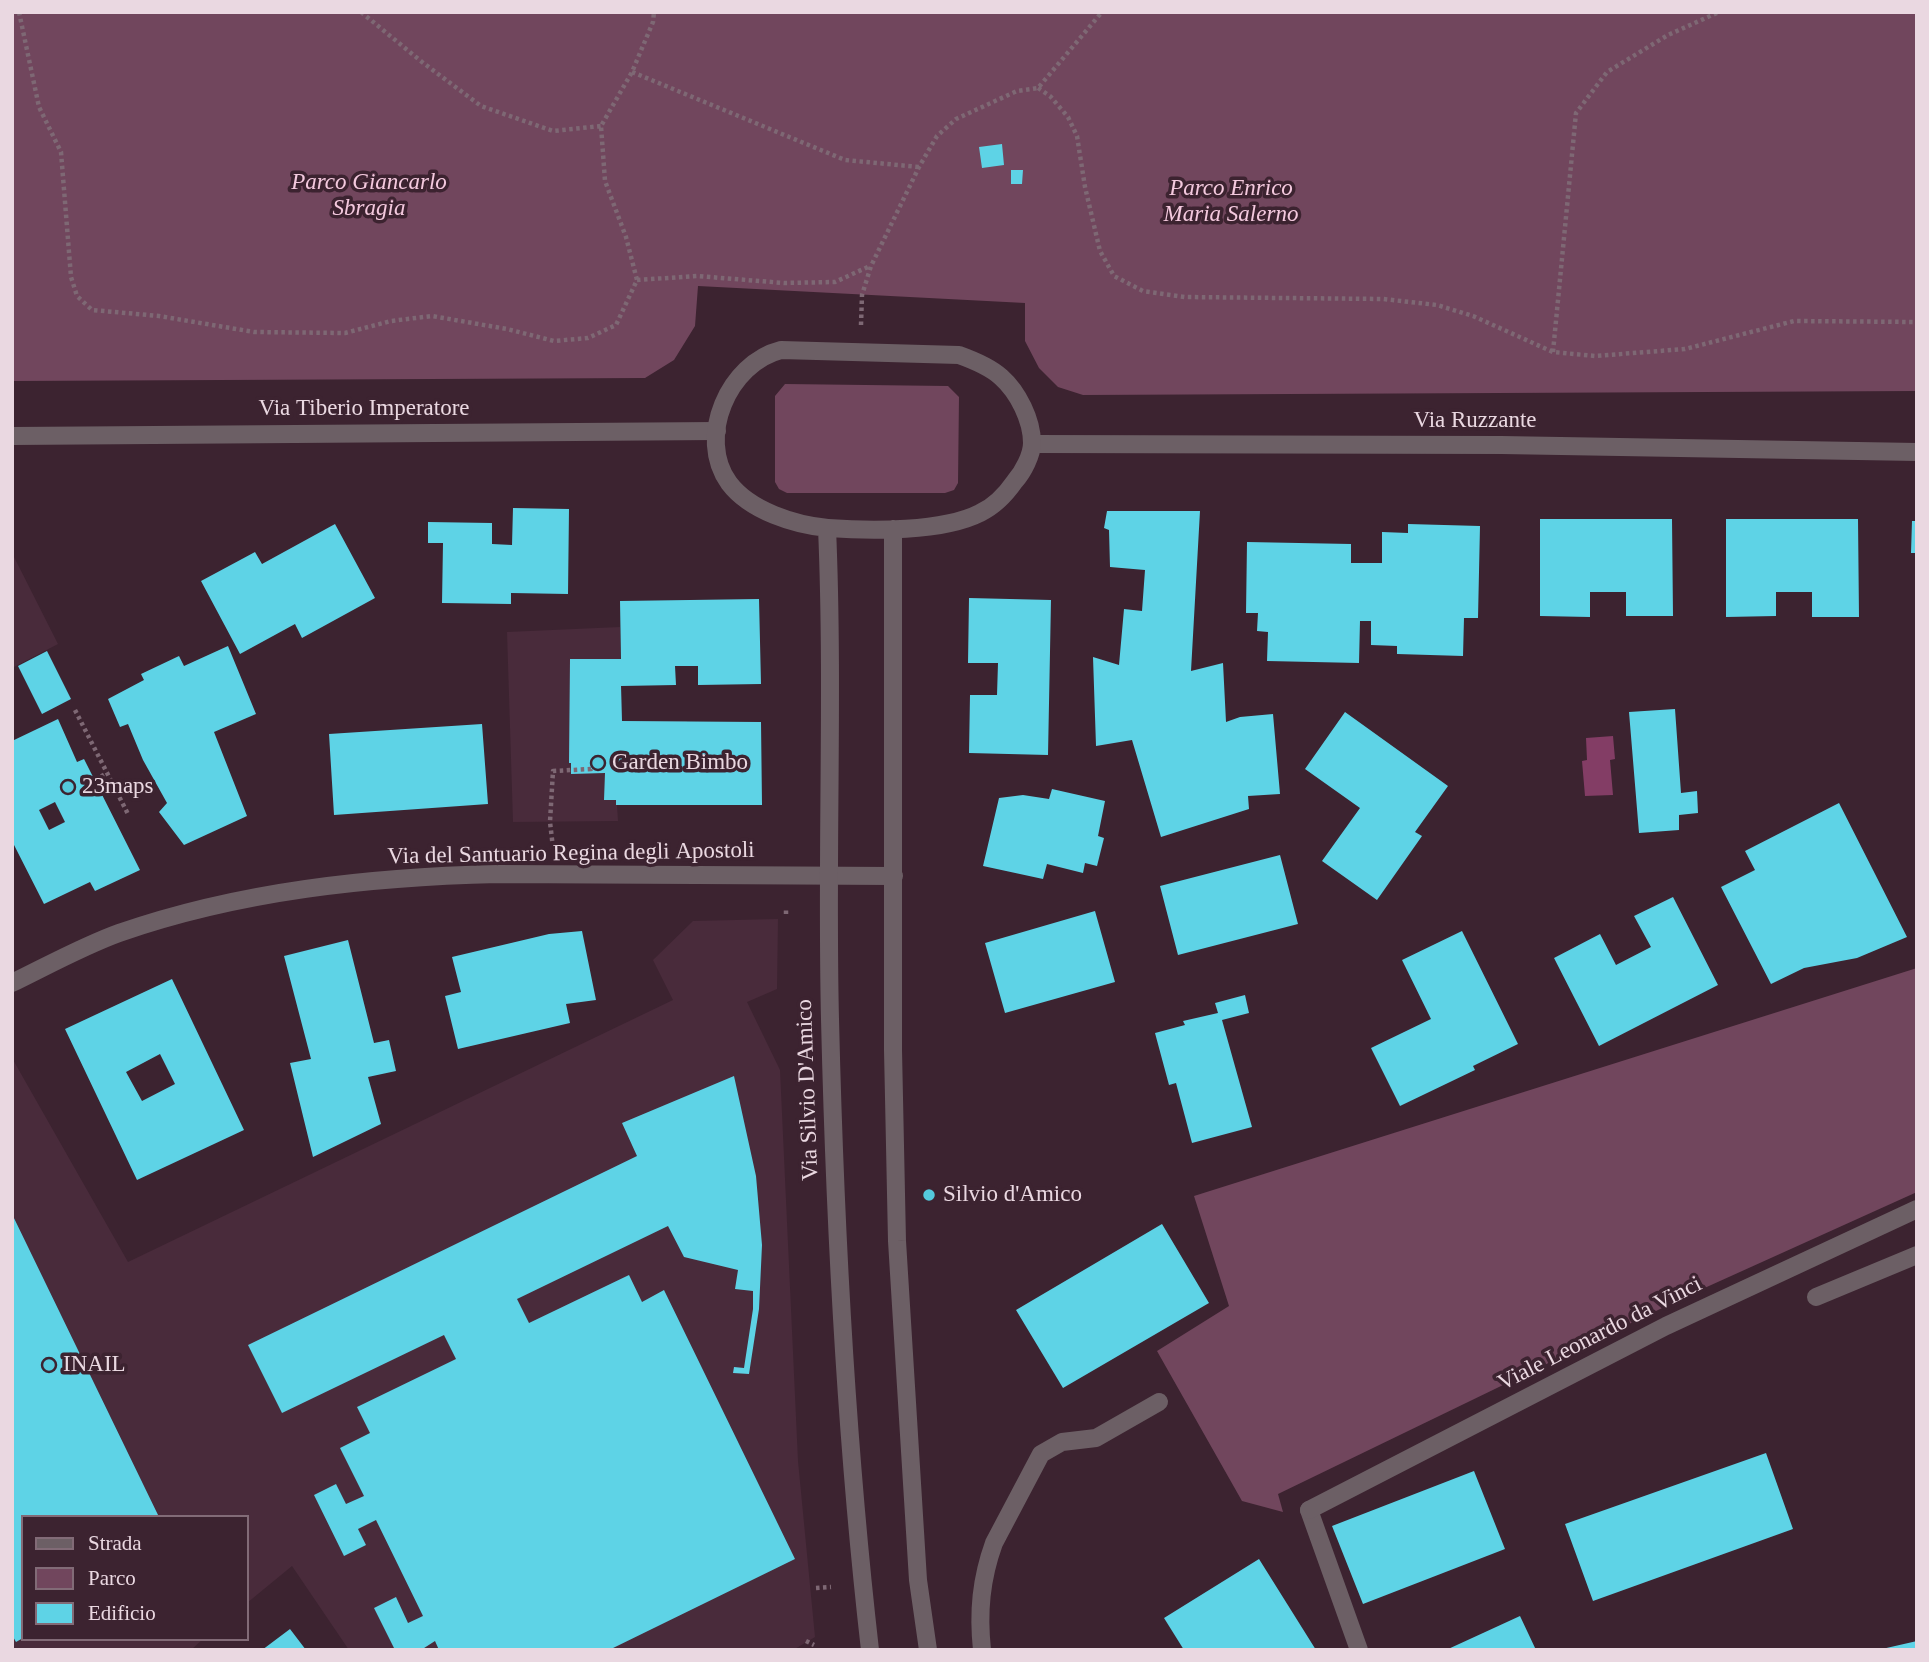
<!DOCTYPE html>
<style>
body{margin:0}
#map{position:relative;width:1929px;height:1662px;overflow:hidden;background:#3c2330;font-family:Georgia,serif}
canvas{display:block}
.frame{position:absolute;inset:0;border:14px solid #ead8e1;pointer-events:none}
.legend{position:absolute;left:21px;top:1515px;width:228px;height:126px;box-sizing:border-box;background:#3c2330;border:2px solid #826b77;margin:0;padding:9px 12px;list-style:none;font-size:21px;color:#ead8e1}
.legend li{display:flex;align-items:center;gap:14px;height:35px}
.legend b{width:35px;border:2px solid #826b77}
</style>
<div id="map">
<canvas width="1929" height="1662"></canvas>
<div class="frame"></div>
<ul class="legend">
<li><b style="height:9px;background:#6c5f65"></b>Strada</li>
<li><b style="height:19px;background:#71465d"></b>Parco</li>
<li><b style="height:19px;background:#5ed3e6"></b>Edificio</li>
</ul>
</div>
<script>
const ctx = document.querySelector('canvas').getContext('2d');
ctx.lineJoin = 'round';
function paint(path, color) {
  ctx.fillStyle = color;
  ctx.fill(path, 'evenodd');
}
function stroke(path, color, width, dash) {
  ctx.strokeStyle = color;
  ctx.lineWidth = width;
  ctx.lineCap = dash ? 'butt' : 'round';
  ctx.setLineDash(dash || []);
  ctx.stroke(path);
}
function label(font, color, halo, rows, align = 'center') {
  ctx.font = font + ' Georgia,serif';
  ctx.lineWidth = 7;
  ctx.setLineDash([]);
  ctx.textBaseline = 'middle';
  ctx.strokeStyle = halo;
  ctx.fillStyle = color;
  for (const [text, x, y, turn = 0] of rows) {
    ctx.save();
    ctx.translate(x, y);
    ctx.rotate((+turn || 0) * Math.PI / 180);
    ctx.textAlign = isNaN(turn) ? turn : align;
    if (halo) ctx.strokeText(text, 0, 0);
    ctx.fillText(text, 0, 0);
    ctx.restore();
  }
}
paint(new Path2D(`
 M12 553 58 644 12 668Z
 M620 627 622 721H687L683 805H617L618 821 513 822 507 632Z
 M778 919 777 989 747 1002 780 1070 798 1461 815 1637 793 1650H349L292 1566 247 1603V1517H23V1639H203L191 1650H12V1058L128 1262 673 1000 653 960 693 921Z`), '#492b3b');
paint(new Path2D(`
 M12 12H1917V391L1083 395 1058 387 1039 368 1025 341V303L698 286 695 326 674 360 645 378 12 381Z
 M785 384 948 386 959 397 958 483 954 490 945 493H787L779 489 775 482V396Z
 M1917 968V1192L1689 1295 1278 1494 1283 1512 1242 1501 1157 1351 1229 1306 1194 1196Z`), '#71465d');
paint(new Path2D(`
 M1613 736 1615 759 1610 760 1613 795 1585 796 1582 761 1587 760 1586 738Z`), '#833d65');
paint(new Path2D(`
 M1002 144 1004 165 982 168 979 147Z
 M1011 170H1023L1022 184H1011Z
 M513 508 569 509 568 594 511 593V604L442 603 443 543H428V522L492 523V544L512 545Z
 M1107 511H1200L1191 671 1223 663 1226 722 1240 717 1273 714 1280 794 1248 796 1249 809 1161 837 1132 740 1096 746 1093 657 1119 665 1124 609 1142 611 1145 570 1110 567 1109 530 1104 528Z
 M1540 519H1672L1673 616H1626V592H1590V617L1540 616Z
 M1726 519H1858L1859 617H1812V592H1776V616L1726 617Z
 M1912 521H1917V553H1911Z
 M335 524 375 598 302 638 295 624 240 654 201 581 255 552 262 564Z
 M1408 524 1480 526 1478 618H1464L1463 656 1397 654V646L1371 645V621H1360L1359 663 1267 661 1268 632 1257 631 1258 613H1246L1247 542 1351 544V563H1382V532L1408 533Z
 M969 598 1051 600 1048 755 969 753 970 695H997L998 663H968Z
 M759 599 761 684 698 685V666H675L676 685 621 686 622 721 761 722 762 805H616V800H604L605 773 571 774V763H569L570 659H621L620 601Z
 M228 646 256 714 214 732 247 816 184 845 159 812 167 803 143 760 128 724 120 727 108 699 144 680 141 674 179 656 184 666Z
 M47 651 71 699 42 714 18 666Z
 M1675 709 1681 793 1697 791 1698 813 1679 815V830L1639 833 1629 712Z
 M1345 712 1448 786 1415 832 1422 836 1377 900 1322 861 1360 808 1305 769Z
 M58 719 77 762 84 759 140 870 95 891 90 882 44 904 12 841V741ZM55 802 65 822 49 830 39 810Z
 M482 724 488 804 334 815 329 734Z
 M1052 789 1105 801 1098 836 1104 838 1097 866 1085 863 1083 873 1047 864 1043 879 983 866 999 798 1023 795 1049 799Z
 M1839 803 1907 937 1857 958 1804 968 1771 984 1721 887 1755 870 1745 851Z
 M1280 855 1298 924 1178 955 1160 886Z
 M1673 897 1718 985 1599 1046 1554 958 1600 934 1616 965 1651 947 1634 916Z
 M1095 911 1115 982 1005 1013 985 943Z
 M582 931 596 1000 566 1004 570 1023 458 1049 445 996 461 992 452 957 549 934Z
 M1462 931 1518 1044 1473 1066 1475 1070 1400 1106 1371 1048 1431 1019 1402 960Z
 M348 940 374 1043 389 1040 396 1071 368 1077 381 1124 313 1157 290 1063 311 1059 284 956Z
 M172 979 244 1130 137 1180 65 1029ZM160 1054 175 1084 142 1101 126 1072Z
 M1245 995 1249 1013 1222 1020 1252 1127 1192 1143 1176 1083 1169 1085 1155 1033 1185 1025 1183 1021 1218 1013 1215 1003Z
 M734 1076 756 1176 762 1245 759 1309 749 1374 733 1373 734 1367 744 1368 753 1309V1291L735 1289 738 1270 684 1257 668 1226 517 1299 529 1323 629 1275 642 1302 664 1290 795 1559 609 1650H439L435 1641 421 1650H395L374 1608 396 1597 408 1623 423 1616 376 1520 358 1529 366 1545 344 1556 314 1495 336 1484 346 1504 364 1496 340 1448 370 1433 357 1407 456 1359 444 1335 282 1413 248 1345 637 1156 622 1123Z
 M12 1214 159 1517H23V1638L16 1642 12 1635Z
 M1162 1224 1209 1303 1063 1388 1016 1310Z
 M1766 1453 1793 1529 1593 1601 1565 1524Z
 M1474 1471 1505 1549 1363 1604 1332 1526Z
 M1259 1559 1316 1650H1184L1164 1618Z
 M1520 1616 1536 1650H1446Z
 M290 1629 306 1650H262Z
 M1917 1641V1650H1882V1649Z`), '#5ed3e6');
stroke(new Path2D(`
 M19 12 39 107 61 152 71 277 77 296 92 310 159 316 254 332 345 333 391 321 432 316 507 329 554 341 588 338 616 325 637 280 626 237 605 181 601 126 632 72 653 22 654 12
 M361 12 422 62 481 106 553 131 601 126
 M632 72 845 160 919 167
 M1038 88 1050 96 1068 117 1077 136 1085 187 1100 251 1114 276 1143 291 1185 297 1383 299 1437 305 1473 316 1553 352 1595 356 1685 349 1794 321 1917 322
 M637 280 697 276 784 283 835 282 870 266
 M861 325 862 295 871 266 919 167 937 136 956 119 1017 91 1038 88 1102 12
 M1553 352 1576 113 1607 72 1668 35 1719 12
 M75 710 128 814
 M95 780 107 773
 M553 848 550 822 553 771 591 769 594 762
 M786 914V907
 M816 1588 831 1587
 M806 1641 814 1645`), '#7e6874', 4.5, [3.5, 3.5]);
stroke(new Path2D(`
 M1816 1297 1917 1255
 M1309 1510 1359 1650
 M982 1650C978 1612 981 1579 994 1543L1041 1454 1062 1442 1096 1438 1159 1402`), '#6c5f65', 18);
stroke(new Path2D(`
 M12 436 717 431
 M1033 444 1501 445 1917 452
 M12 983C47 966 83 946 119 933 240 891 370 877 498 874L894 876
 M1309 1510 1666 1326 1917 1209`), '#6c5f65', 18);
stroke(new Path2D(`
 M781 350 959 355C973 360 990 367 1001 377 1018 392 1032 420 1032 443 1032 455 1023 472 1015 481 1006 494 995 506 980 513 943 532 870 531 828 528 795 525 750 511 729 483 696 437 729 363 781 350Z
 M827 528C834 691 826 855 830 1019 835 1230 846 1440 870 1650
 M893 529V1050L897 1241 918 1580 928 1650`), '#6c5f65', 18);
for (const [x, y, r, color] of [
 [598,763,7,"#54cadd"],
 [68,787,7,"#54cadd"],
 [929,1195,7,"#54cadd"],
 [49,1365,7,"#54cadd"]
]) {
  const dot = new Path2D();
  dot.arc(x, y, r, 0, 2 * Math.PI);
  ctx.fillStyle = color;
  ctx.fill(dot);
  stroke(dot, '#3c2330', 2.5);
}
label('italic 23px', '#f4c9de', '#3c2330', [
 ["Parco Giancarlo",369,183],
 ["Sbragia",369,209],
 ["Parco Enrico",1231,189],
 ["Maria Salerno",1231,215]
]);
label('23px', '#ead8e1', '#3c2330', [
 ["Via Tiberio Imperatore",364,409],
 ["Via Ruzzante",1475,421],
 ["Via del Santuario Regina degli Apostoli",571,854,-1],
 ["Via Silvio D'Amico",808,1090,-92],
 ["Viale Leonardo da Vinci",1600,1334,-27]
]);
label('23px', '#ead8e1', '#3c2330', [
 ["Garden Bimbo",612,763],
 ["23maps",82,787],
 ["Silvio d'Amico",943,1195],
 ["INAIL",63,1365]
], 'left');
</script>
